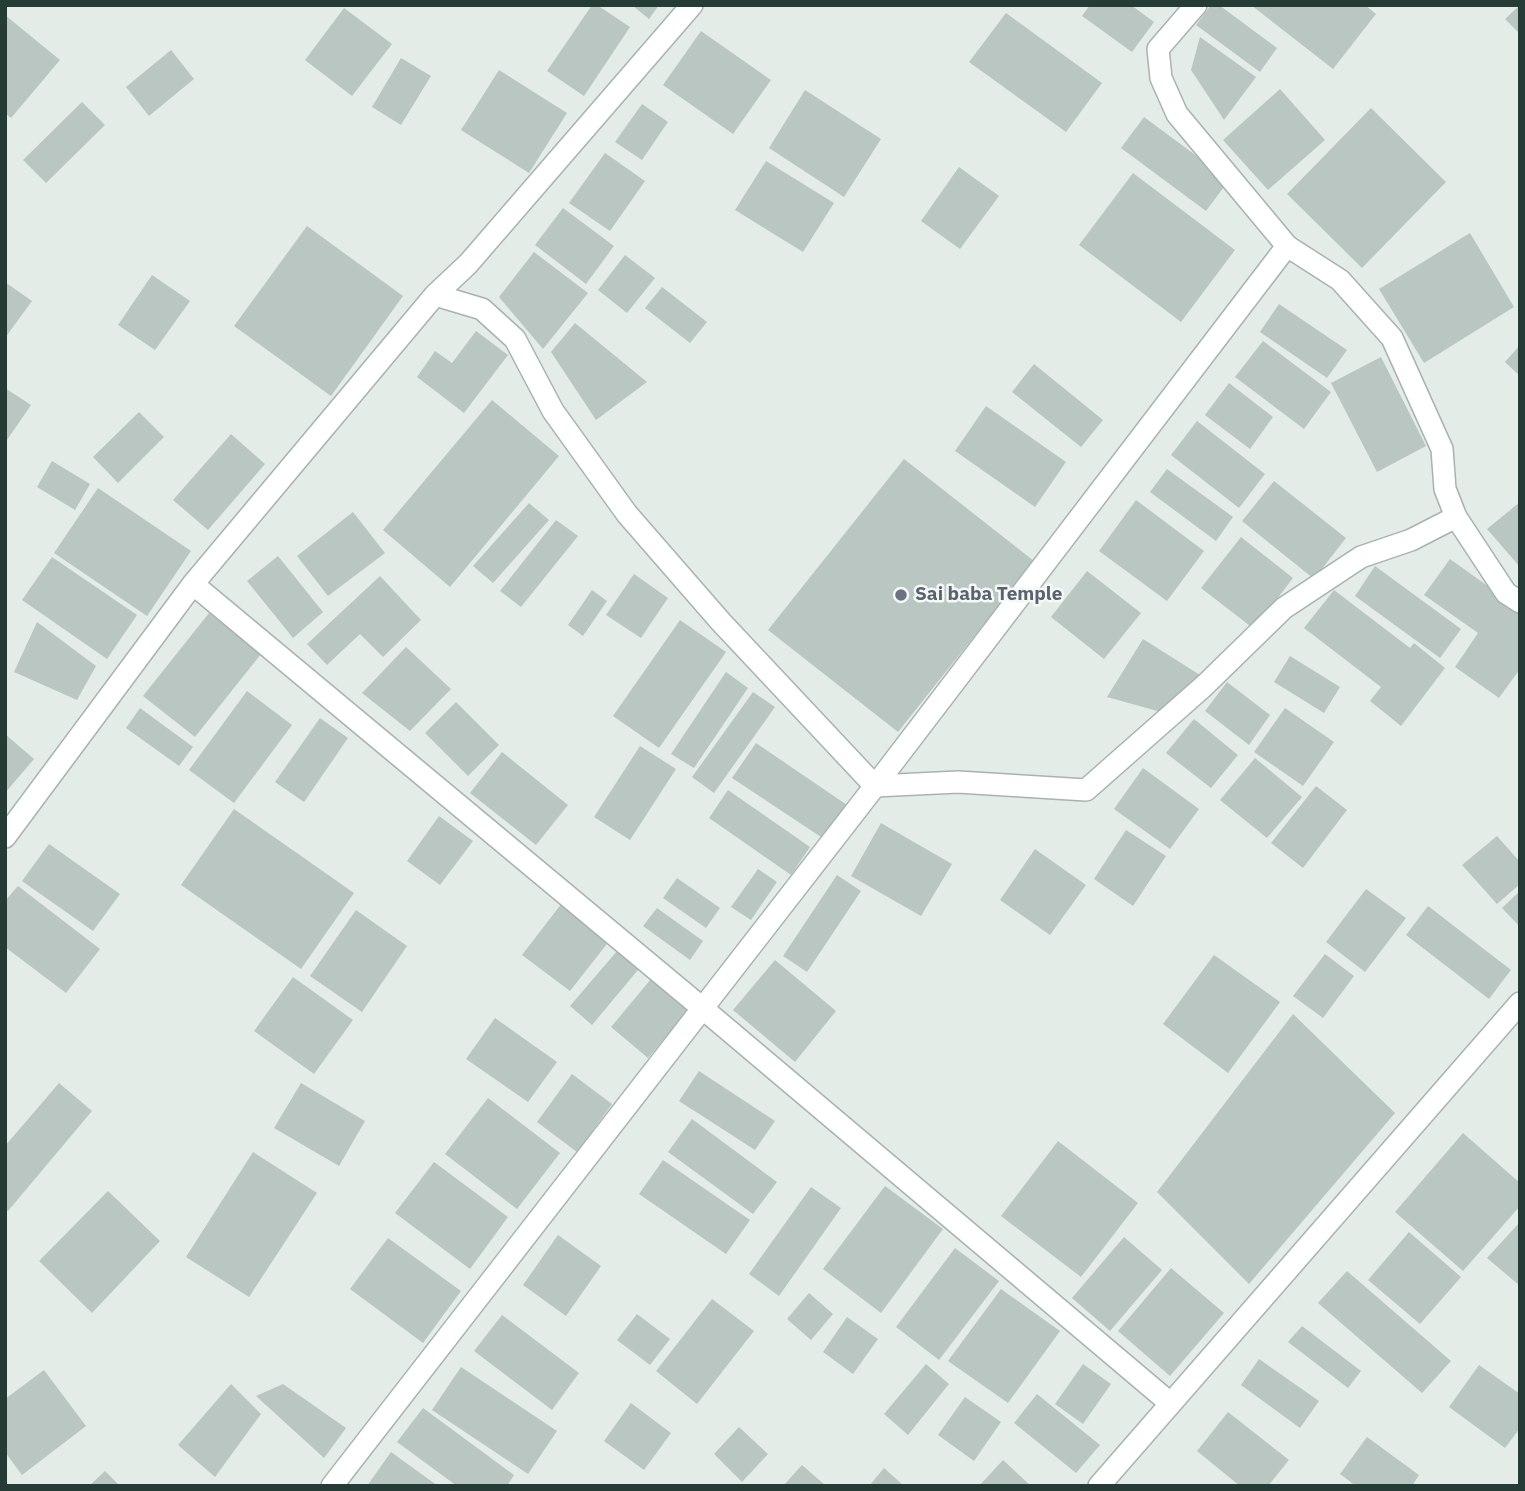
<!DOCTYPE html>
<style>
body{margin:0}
#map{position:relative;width:1525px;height:1491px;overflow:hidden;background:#e4ece8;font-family:"IBM Plex Sans",sans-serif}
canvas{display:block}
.frame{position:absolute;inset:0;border:7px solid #253b36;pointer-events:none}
</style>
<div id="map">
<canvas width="1525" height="1491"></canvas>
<div class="frame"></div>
</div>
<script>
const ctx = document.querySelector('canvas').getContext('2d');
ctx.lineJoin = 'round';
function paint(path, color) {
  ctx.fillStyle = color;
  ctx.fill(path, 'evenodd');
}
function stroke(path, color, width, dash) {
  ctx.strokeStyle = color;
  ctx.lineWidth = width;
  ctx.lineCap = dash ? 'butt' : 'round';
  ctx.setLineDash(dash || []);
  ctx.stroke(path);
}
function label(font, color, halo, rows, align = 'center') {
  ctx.font = font + ' "IBM Plex Sans",sans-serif';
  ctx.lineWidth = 5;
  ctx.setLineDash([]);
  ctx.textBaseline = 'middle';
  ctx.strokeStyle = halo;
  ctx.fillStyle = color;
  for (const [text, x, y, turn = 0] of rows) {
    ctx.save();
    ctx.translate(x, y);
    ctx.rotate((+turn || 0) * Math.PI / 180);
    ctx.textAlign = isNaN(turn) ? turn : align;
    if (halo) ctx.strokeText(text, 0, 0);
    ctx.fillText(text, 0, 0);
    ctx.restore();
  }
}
paint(new Path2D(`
 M592 5H597L630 27 584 96 547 71Z
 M632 5H659L649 19Z
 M1090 5H1131L1154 22 1132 52 1082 16Z
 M1211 5H1219L1277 48 1260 72 1196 25Z
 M1251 5H1365L1376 14 1333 69Z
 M1520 5V34L1505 19Z
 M344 8 392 44 352 96 305 60Z
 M1006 13 1102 83 1066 132 969 62Z
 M5 15 60 60 11 118 5 113Z
 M701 31 771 80 733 134 663 85Z
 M1200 37 1256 77 1224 120 1191 70Z
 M171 50 194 79 149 116 126 87Z
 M401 58 431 76 401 125 372 107Z
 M499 70 567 113 529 173 461 130Z
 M1280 89 1325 140 1268 190 1223 140Z
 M805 90 881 139 844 197 769 148Z
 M82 102 105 125 46 183 23 160Z
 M642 104 668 122 642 160 615 142Z
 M1371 108 1446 182 1362 268 1287 194Z
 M1144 117 1229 180 1206 211 1121 148Z
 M605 153 645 181 610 231 569 203Z
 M766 161 834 203 803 252 735 210Z
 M959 167 999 196 960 249 921 221Z
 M1133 173 1235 250 1181 322 1079 245Z
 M563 208 614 246 586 284 535 245Z
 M307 226 403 296 331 396 234 326Z
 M1470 233 1514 307 1424 363 1379 289Z
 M534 252 588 293 543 349 499 297Z
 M625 255 655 278 627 313 598 290Z
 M152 275 190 301 155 350 118 325Z
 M5 282 32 301 5 338Z
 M662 287 707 322 690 343 645 308Z
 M1279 304 1347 350 1327 378 1260 332Z
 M575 323 647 382 596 420 551 352Z
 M476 331 508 355 464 413 417 377 435 351 452 363Z
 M1263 341 1331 392 1304 429 1235 377Z
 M1520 345V376L1505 362Z
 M1381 357 1426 446 1377 472 1331 383Z
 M1034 364 1103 420 1081 447 1012 392Z
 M1229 383 1273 417 1250 449 1205 415Z
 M5 388 31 405 5 443Z
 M492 400 559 456 450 587 383 530Z
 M986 406 1066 462 1035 507 955 451Z
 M139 412 164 437 118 483 93 457Z
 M1197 421 1265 474 1239 508 1171 455Z
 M231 434 265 464 208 530 173 500Z
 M904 459 1034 561 898 732 768 630Z
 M52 461 90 484 75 510 37 487Z
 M1167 469 1233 517 1216 541 1150 492Z
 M1274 481 1346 538 1314 579 1242 521Z
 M98 488 191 551 147 616 54 553Z
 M1136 500 1204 551 1167 601 1099 551Z
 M1520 502V567L1487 529Z
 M529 503 549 520 493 583 473 566Z
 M353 512 385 553 328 596 297 556Z
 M556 520 578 536 521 607 500 591Z
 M1241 537 1293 578 1254 629 1201 588Z
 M278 556 323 612 293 638 247 581Z
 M52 557 137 615 107 659 22 600Z
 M1450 559 1520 609V669L1499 698 1455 667 1478 633 1424 595Z
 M1375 566 1461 629 1440 658 1355 596Z
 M1087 571 1141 613 1104 659 1051 617Z
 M634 574 668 598 641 638 606 615Z
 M380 576 421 620 383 657 360 634 327 665 307 644Z
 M592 590 607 601 583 636 568 625Z
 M1334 590 1410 648 1414 643 1445 668 1401 726 1370 701 1381 687 1304 628Z
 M209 613 261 654 195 737 143 696Z
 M680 620 726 652 659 748 613 716Z
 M37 622 96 666 77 700 14 672Z
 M1143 639 1200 675 1161 712 1107 697Z
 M406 647 451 689 410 731 362 693Z
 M1290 656 1340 687 1324 713 1274 682Z
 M726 672 748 688 694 768 671 754Z
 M1227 682 1270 715 1249 745 1205 711Z
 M247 691 292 725 234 803 189 770Z
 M753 692 775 707 714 793 692 777Z
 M456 702 499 745 468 776 425 733Z
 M140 708 193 747 179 766 126 728Z
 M1285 708 1334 742 1303 786 1254 752Z
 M320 718 348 738 304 802 275 782Z
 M1194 719 1238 755 1211 788 1166 753Z
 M5 734 34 759 5 793Z
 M756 743 847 805 824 839 732 778Z
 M640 746 676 769 630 840 594 817Z
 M502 752 568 805 536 845 470 793Z
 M1255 758 1302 797 1267 838 1220 800Z
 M1143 768 1199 809 1170 849 1114 809Z
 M1316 786 1347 810 1303 868 1271 843Z
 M728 790 810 847 791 875 709 818Z
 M234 809 354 893 301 969 181 885Z
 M439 816 473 841 440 885 407 861Z
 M881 823 952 864 921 916 851 876Z
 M1126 830 1166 856 1133 906 1094 879Z
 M1497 836 1520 862V884L1497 904 1462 865Z
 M49 844 120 894 93 931 22 881Z
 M1035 849 1086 885 1050 935 1000 900Z
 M758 869 777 882 751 920 731 907Z
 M837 875 861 891 807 972 783 956Z
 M677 878 720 908 706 928 663 898Z
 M18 886 100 949 66 993 5 947V901Z
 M1366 889 1406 918 1365 972 1326 942Z
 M1520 891V927L1502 908Z
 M562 903 610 940 570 991 522 955Z
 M1428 906 1511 970 1489 999 1406 935Z
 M657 908 703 941 690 960 643 926Z
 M356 910 407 946 362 1012 310 976Z
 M617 951 638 970 592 1025 570 1006Z
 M1325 954 1354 976 1323 1018 1293 996Z
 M1214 955 1280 1002 1228 1073 1163 1024Z
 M775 960 836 1011 795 1062 733 1010Z
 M293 977 353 1020 314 1074 254 1031Z
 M651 979 688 1010 648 1058 611 1027Z
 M1293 1014 1395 1113 1249 1284 1157 1192Z
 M495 1018 557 1062 528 1102 466 1059Z
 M699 1071 775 1121 755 1150 679 1101Z
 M572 1074 612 1104 577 1152 537 1122Z
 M59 1083 92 1111 8 1211 5 1209V1146Z
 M301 1083 365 1121 339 1166 274 1128Z
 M488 1098 560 1153 517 1209 445 1154Z
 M692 1119 777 1182 753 1214 668 1152Z
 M1463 1133 1520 1183V1206L1463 1271 1395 1212Z
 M1058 1141 1138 1203 1081 1277 1001 1216Z
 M253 1152 317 1193 249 1297 186 1257Z
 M663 1160 750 1220 726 1254 639 1194Z
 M434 1162 508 1217 470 1269 395 1213Z
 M885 1186 943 1229 881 1313 823 1269Z
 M811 1187 841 1208 779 1296 749 1274Z
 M108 1191 160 1241 92 1313 39 1261Z
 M1520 1222V1286L1487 1258Z
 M1409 1232 1461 1277 1420 1324 1368 1280Z
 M558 1235 601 1266 566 1316 523 1285Z
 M1124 1237 1162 1270 1110 1331 1072 1298Z
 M388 1238 461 1291 423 1343 350 1289Z
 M955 1248 999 1281 939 1360 896 1327Z
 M1171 1268 1224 1313 1170 1376 1118 1331Z
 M1347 1271 1451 1361 1422 1393 1318 1303Z
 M1001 1289 1060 1331 1008 1403 948 1361Z
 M809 1293 833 1314 811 1340 787 1319Z
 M712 1299 754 1331 697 1404 656 1371Z
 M637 1314 670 1339 650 1365 617 1340Z
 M502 1315 579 1373 552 1410 474 1351Z
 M847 1317 878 1339 853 1374 823 1352Z
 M1302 1326 1361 1371 1348 1388 1288 1342Z
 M1259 1359 1319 1401 1300 1428 1241 1385Z
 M926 1364 949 1384 908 1435 884 1414Z
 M1083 1364 1111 1384 1083 1424 1055 1404Z
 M1479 1365 1520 1394V1428L1505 1448 1449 1407Z
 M461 1367 557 1431 528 1474 432 1410Z
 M44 1370 86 1426 22 1475 5 1452V1399Z
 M231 1384 261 1414 215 1477 178 1445Z
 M283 1384 346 1428 324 1458 256 1396Z
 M1037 1394 1100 1445 1076 1473 1014 1423Z
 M965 1397 1001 1422 974 1461 938 1435Z
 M631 1403 671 1433 644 1470 604 1441Z
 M423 1408 514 1475 507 1486H457L397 1442Z
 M1228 1412 1289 1460 1268 1486H1240L1197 1451Z
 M739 1427 768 1454 742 1482 714 1454Z
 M1367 1437 1419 1475 1412 1486H1356L1340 1474Z
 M391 1452 438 1486H367Z
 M1003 1460 1031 1486H979Z
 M802 1465 826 1486H783Z
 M884 1468 904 1486H869Z
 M105 1471 120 1486H89Z`), '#b9c6c1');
const minor = new Path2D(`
 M1287 246 1340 280 1392 338 1442 449 1445 489 1456 517 1506 593 1520 602
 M435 295 482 309 515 339 553 411 627 514 721 622 875 786 958 782 1086 790 1204 686 1284 608 1361 557 1411 540 1456 517
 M193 584 701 1007 1170 1403
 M5 837 193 584 435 295 468 264 692 5
 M1099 1486 1520 1003`);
const tertiary = new Path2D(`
 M332 1486 875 786 1287 246 1177 114 1161 78 1158 49 1196 5`);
stroke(minor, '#a7b3af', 24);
stroke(tertiary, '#a7b3af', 24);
stroke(minor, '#fff', 21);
stroke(tertiary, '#fff', 21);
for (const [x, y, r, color] of [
 [901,595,7,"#6b7280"]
]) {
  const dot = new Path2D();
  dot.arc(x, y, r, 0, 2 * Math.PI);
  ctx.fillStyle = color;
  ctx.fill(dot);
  stroke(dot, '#f4f8f6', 2.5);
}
label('bold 19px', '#5b616d', '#f4f8f6', [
 ["Sai baba Temple",915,595]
], 'left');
</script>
